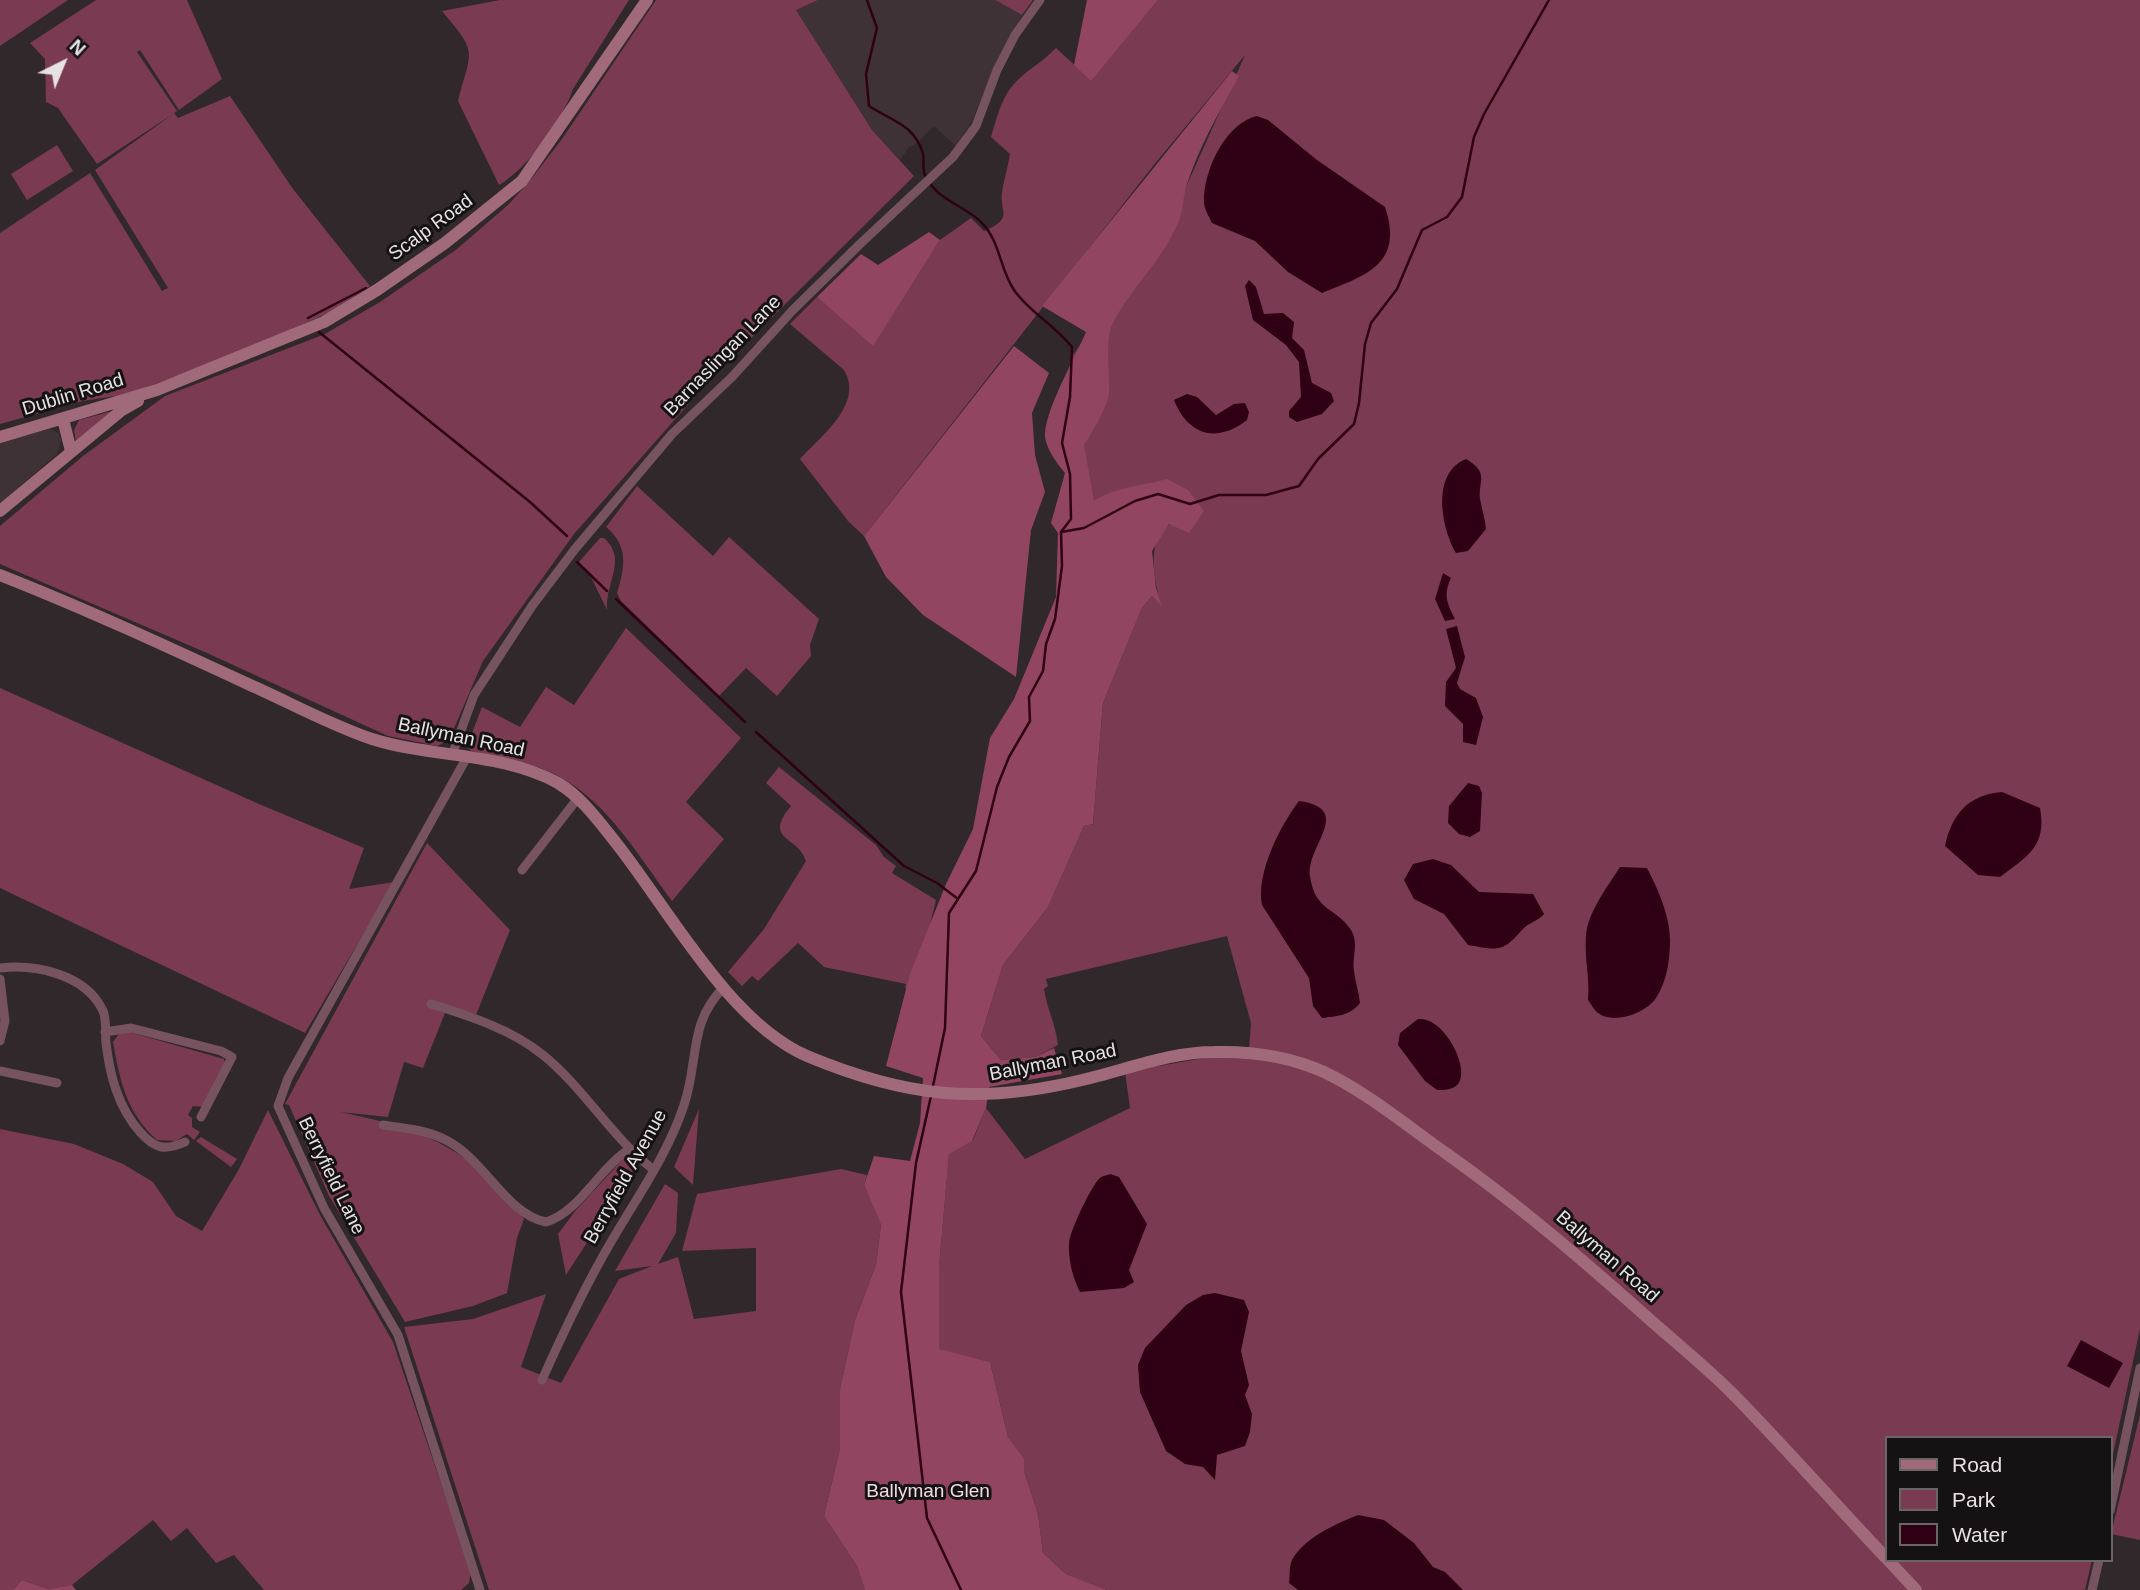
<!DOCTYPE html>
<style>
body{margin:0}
#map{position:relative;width:2140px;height:1590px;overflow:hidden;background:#30282a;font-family:Arial,sans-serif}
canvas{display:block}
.legend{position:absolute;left:1885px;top:1436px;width:228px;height:126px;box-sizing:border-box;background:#151213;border:2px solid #696566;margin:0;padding:9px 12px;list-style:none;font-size:21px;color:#e7e1e3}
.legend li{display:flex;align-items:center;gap:14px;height:35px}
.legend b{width:35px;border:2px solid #696566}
.north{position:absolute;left:28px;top:28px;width:70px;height:70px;-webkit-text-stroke:5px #151213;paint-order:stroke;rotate:43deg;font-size:19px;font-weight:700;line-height:28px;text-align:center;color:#e7e1e3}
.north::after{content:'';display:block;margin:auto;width:24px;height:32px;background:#e7e1e3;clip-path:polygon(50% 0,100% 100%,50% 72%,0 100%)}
</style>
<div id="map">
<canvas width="2140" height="1590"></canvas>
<ul class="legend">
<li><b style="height:9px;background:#a06a7b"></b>Road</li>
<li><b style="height:19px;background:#7a3a52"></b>Park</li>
<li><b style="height:19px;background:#2f0014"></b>Water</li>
</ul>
<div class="north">N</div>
</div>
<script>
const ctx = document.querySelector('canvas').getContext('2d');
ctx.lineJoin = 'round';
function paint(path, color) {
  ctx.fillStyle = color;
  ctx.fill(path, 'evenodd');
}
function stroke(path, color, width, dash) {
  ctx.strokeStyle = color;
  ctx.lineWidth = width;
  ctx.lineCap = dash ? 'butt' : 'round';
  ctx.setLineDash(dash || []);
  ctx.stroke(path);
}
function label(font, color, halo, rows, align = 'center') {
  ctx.font = font + ' Arial,sans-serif';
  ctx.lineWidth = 6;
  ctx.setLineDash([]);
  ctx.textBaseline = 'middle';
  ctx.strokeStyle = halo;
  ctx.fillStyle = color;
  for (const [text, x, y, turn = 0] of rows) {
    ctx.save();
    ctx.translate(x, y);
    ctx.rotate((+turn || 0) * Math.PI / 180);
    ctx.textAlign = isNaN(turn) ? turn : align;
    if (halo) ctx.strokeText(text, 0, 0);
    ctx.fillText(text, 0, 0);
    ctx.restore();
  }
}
paint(new Path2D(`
 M818 0H995L1022 15 999 56 972 121 956 146 934 126 916 144 909 147 900 160 872 130 796 10Z
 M48 428 58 433 61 440 57 454 0 504V441Z`), '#3f3236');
paint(new Path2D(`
 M0 0H68L0 46Z
 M96 0H187L222 79 179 110 140 50 137 52 177 111 174 113 178 118 230 96 293 189 370 286 330 312 254 346 129 394 83 401 0 424V233L90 173 162 291 168 288 95 170 173 114 97 164 58 108 46 102 45 59 30 43Z
 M500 0H629L573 89C562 121 527 169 499 185L458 101C472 48 478 54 442 11Z
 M656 0H818L796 10 872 130 914 176 714 375 574 534 483 661 449 740 437 746 388 736 207 653 0 564V526L83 456 165 396 325 334 380 302 457 249 509 204 532 178 562 139Z
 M995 0H1033L1022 15Z
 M1158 0H2140V1329L2110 1468V1438H1886V1560H2092L2085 1590H1107L1066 1574 1043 1553 1038 1514 1024 1471 1023 1459 1008 1437 990 1362 939 1350V1267L949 1153 973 1140 986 1108 1025 1159 1130 1108 1125 1072 1249 1050 1251 1023 1227 936 1046 979 1048 986 1044 989C1047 1009 1056 1025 1058 1045L1035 1057 1001 1060 981 1036 1003 965 1048 907 1084 826 1093 824 1103 703 1142 608 1152 596 1161 604C1154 580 1145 537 1172 523 1182 518 1193 515 1204 511L1091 514 1070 397 1072 357 1186 187 1245 55 1153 166 864 536 848 521 800 459C822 435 864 404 844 370L790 324 817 297 873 345 940 240 971 218 984 231C1015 218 999 212 1002 192 1004 179 1008 167 1010 154L991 137C996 120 1001 99 1013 85 1025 71 1043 62 1056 48L1091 80Z
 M57 145 73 171 27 200 11 174Z
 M120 409 76 442 74 430 79 420Z
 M637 486 713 556 729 537 819 619 810 645 811 656 777 696 746 668 719 696 621 601 617 593C625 567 629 546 606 527Z
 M600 538H604C628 559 605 583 607 610L592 579 579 562Z
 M626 628 741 738 686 802 724 839 672 901C640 858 608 803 560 777 533 762 500 758 471 751L467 746 482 707 520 727 546 687 574 705Z
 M0 688 259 804 364 848 349 889 394 882 305 1033 0 888Z
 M779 767 876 845 884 857 896 866 892 873 936 900 919 970 921 991 905 988 906 984 824 967 798 943 758 981 752 976 742 986 728 972 764 929 806 861C799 836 762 841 791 806L766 783Z
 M427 843 510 930 476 1015 445 1013 423 1068 404 1062 388 1117 340 1112C423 1129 472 1148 524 1219L517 1238 507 1293 473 1306 405 1322 329 1196 289 1105 285 1104Z
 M129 1032 224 1059 225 1064 202 1107 193 1106 188 1115 192 1118V1127L200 1132 194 1140 187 1134 176 1141 157 1140C126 1112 120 1081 113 1042L119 1034Z
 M699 1109 693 1185 674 1167Z
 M268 1110 320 1215 393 1342 471 1572 469 1583 461 1590H264L234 1555 216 1563 187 1528 171 1541 153 1520 72 1585 48 1589 22 1580 13 1590H0V1129L74 1144 123 1164 153 1182 176 1216 202 1231 239 1169Z
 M201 1137 237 1159 231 1167 196 1141Z
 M625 1157 638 1164 566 1275 558 1234 576 1210Z
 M841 1169 867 1175 864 1185 881 1225 876 1265 855 1320 840 1389V1448L824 1516 857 1566 865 1590H489L404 1327 473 1319 546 1294 521 1367 561 1383 619 1279 652 1266 615 1271 665 1184 678 1193 676 1233 658 1264 678 1257 694 1319 756 1311V1248L682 1251 697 1194Z
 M2140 1415V1540L2111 1534Z`), '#7a3a52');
paint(new Path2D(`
 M1087 0H1158L1091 81 1074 65Z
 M1232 71 1239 76C1219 112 1199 147 1186 187 1183 198 1183 212 1178 223 1162 261 1129 290 1112 325 1105 341 1110 376 1109 394 1108 405 1091 435 1084 445L1094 501C1112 488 1145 485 1167 479L1188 490 1204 511 1189 533 1169 524 1152 551 1156 588 1162 606 1152 596 1142 608 1103 703 1093 824 1084 826 1048 907 1003 965 981 1036 1001 1060 1035 1057 1054 1048 1062 1074 989 1087 986 1108 972 1141 949 1154 939 1267V1349L990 1362 1008 1437 1024 1459V1471L1038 1514 1043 1553 1066 1574 1107 1590H865L857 1566 824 1516 840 1448V1389L855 1320 876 1265 881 1225 864 1185 874 1156 910 1161 920 1123 923 1078 886 1066 910 974 946 884 973 829 990 738 1014 699 1056 597 1058 533 1051 523 1065 473C1057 463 1045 448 1045 434 1046 408 1075 358 1086 332L1042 306Z
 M929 232 940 240 873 346 817 297 861 254 878 265Z
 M1014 346 1049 373 1032 413 1035 455 1045 492 1031 530 1016 677 923 615 886 577 864 536Z
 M22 1580 48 1589 72 1585 76 1590H13Z`), '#924561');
paint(new Path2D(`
 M1257 116 1268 120 1317 160 1385 207C1404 264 1367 275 1322 293L1288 272 1255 241 1212 223C1209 216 1204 209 1204 202 1203 172 1225 123 1257 116Z
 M1249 280 1256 287 1264 314 1283 313 1294 322 1292 338 1304 350 1312 383 1331 393 1334 401 1322 414 1297 422 1289 417V411L1301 397 1299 362 1286 345 1253 320 1245 286Z
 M1187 394 1197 397 1216 415 1234 404 1245 403 1249 412 1247 420C1216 444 1188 435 1174 400Z
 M1466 459C1490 473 1478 481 1480 499 1482 509 1485 519 1486 529L1468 551 1456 553C1441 527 1431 473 1466 459Z
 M1443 573 1451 578C1443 595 1447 603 1455 619L1445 621 1435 599Z
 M1457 626 1465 657 1457 683 1460 689 1476 698 1483 717 1476 745 1463 742V724L1445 706 1446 682 1456 668 1446 629Z
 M1468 783 1479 786 1482 793 1480 831 1470 837 1459 834 1448 823 1449 806Z
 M2002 792 2040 808C2047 846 2028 856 2000 877L1978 875 1945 846C1952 814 1968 795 2002 792Z
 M1299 801C1355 809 1306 846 1310 876 1315 912 1336 907 1351 930 1359 943 1352 957 1354 971 1355 982 1359 992 1360 1003 1350 1016 1337 1016 1322 1018L1313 1006 1309 978 1262 905C1256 873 1280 826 1299 801Z
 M1433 859 1451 865 1479 892 1533 894 1544 914C1538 921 1528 923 1522 930 1502 953 1498 950 1468 945L1444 914 1414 899 1404 880 1413 864Z
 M1620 867 1647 868C1658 889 1670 916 1670 940 1670 960 1667 981 1656 998 1646 1013 1614 1025 1598 1013 1594 1010 1591 1004 1588 1000 1590 978 1584 957 1586 935 1588 912 1608 886 1620 867Z
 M1418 1019C1444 1016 1471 1069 1458 1084 1453 1090 1444 1090 1437 1090L1425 1081 1398 1045 1400 1033Z
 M1110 1174 1119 1177 1147 1224 1129 1270 1134 1282 1124 1288 1080 1292C1073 1279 1068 1259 1069 1243 1069 1233 1092 1184 1100 1178 1102 1176 1108 1175 1110 1174Z
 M1215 1293 1244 1300 1249 1312 1241 1351 1249 1385 1245 1395 1252 1414 1250 1432 1245 1446 1217 1455 1215 1480 1203 1467 1185 1464 1166 1451 1140 1392 1138 1365 1145 1348 1186 1305 1203 1295Z
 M2081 1340 2123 1363 2109 1388 2067 1366Z
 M1358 1515 1384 1520 1414 1543 1433 1567 1445 1572 1463 1590H1298L1289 1583C1290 1576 1289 1566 1292 1560 1305 1537 1336 1524 1358 1515Z`), '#2f0014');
stroke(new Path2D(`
 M867 0 877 28 866 74 869 106C892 121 915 125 923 154 925 163 921 169 926 177
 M929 182C941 201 966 207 981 222 1001 242 999 268 1014 290 1030 313 1055 325 1072 347L1070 397 1062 443 1070 474 1071 519 1061 532 1062 566 1055 619 1046 644 1043 671 1029 697 1030 721 1009 757 997 787 976 871 949 913 945 1028 933 1086
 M308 318 366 288
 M319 332 530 502 567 536
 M1061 532 1084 528 1135 501 1158 494 1190 504 1219 495H1266L1299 486 1318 459 1354 424 1359 403 1365 344 1371 323 1397 289 1422 230 1447 217 1462 197 1474 137 1484 114 1549 0
 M577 562 607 591
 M616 599 745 722
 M756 732 904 866 937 883 958 899
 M931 1096 916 1163 901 1292 927 1518 961 1590`), '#2f0014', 2.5);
stroke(new Path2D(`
 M452 755 474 695 532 606 575 549 672 434 732 377 792 311 860 244 953 157 976 126 997 70 1015 35 1040 0
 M467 757 288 1078 278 1106 324 1208 398 1335 480 1590
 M522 870 578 798
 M0 968C35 964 86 974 103 1011 107 1020 105 1034 106 1043 110 1076 118 1107 140 1132 155 1149 165 1151 185 1142
 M0 979 5 1021 0 1041
 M431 1004C469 1016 511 1029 543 1055 585 1089 611 1137 654 1170
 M105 1032 131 1028 221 1051 232 1057 201 1117
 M0 1071 57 1083
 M383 1125C404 1128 427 1130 446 1140 485 1160 506 1214 546 1222 580 1211 598 1170 628 1150
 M542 1380C563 1333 585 1286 611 1242 637 1197 668 1154 684 1105 699 1061 688 1023 724 987
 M2110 1511 2140 1368
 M2092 1590 2099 1560`), '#76535e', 9);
stroke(new Path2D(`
 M63 419 71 451
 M0 437 157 390 324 322 377 290 445 243 522 181 647 0
 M0 511 122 410 138 401
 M0 575C84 608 166 646 248 684 289 702 330 725 372 739 432 758 502 752 558 783 581 797 597 819 613 839 667 906 728 1022 807 1056 905 1097 979 1105 1082 1080 1126 1070 1169 1052 1214 1052 1251 1051 1291 1057 1324 1072 1368 1093 1407 1126 1447 1154 1515 1202 1577 1255 1639 1310 1670 1338 1703 1364 1732 1393 1785 1447 1834 1503 1886 1558
 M1888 1560 1916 1590`), '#a06a7b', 12);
label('19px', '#e7e1e3', '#151213', [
 ["Scalp Road",431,228,-36],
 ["Barnaslingan Lane",723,356,-46],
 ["Dublin Road",73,395,-17],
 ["Ballyman Road",461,738,12],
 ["Ballyman Road",1053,1063,-11],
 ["Berryfield Lane",331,1176,64],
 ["Berryfield Avenue",626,1177,-61],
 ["Ballyman Road",1607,1257,41]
]);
label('19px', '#f1d9e0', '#151213', [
 ["Ballyman Glen",928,1492]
]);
</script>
